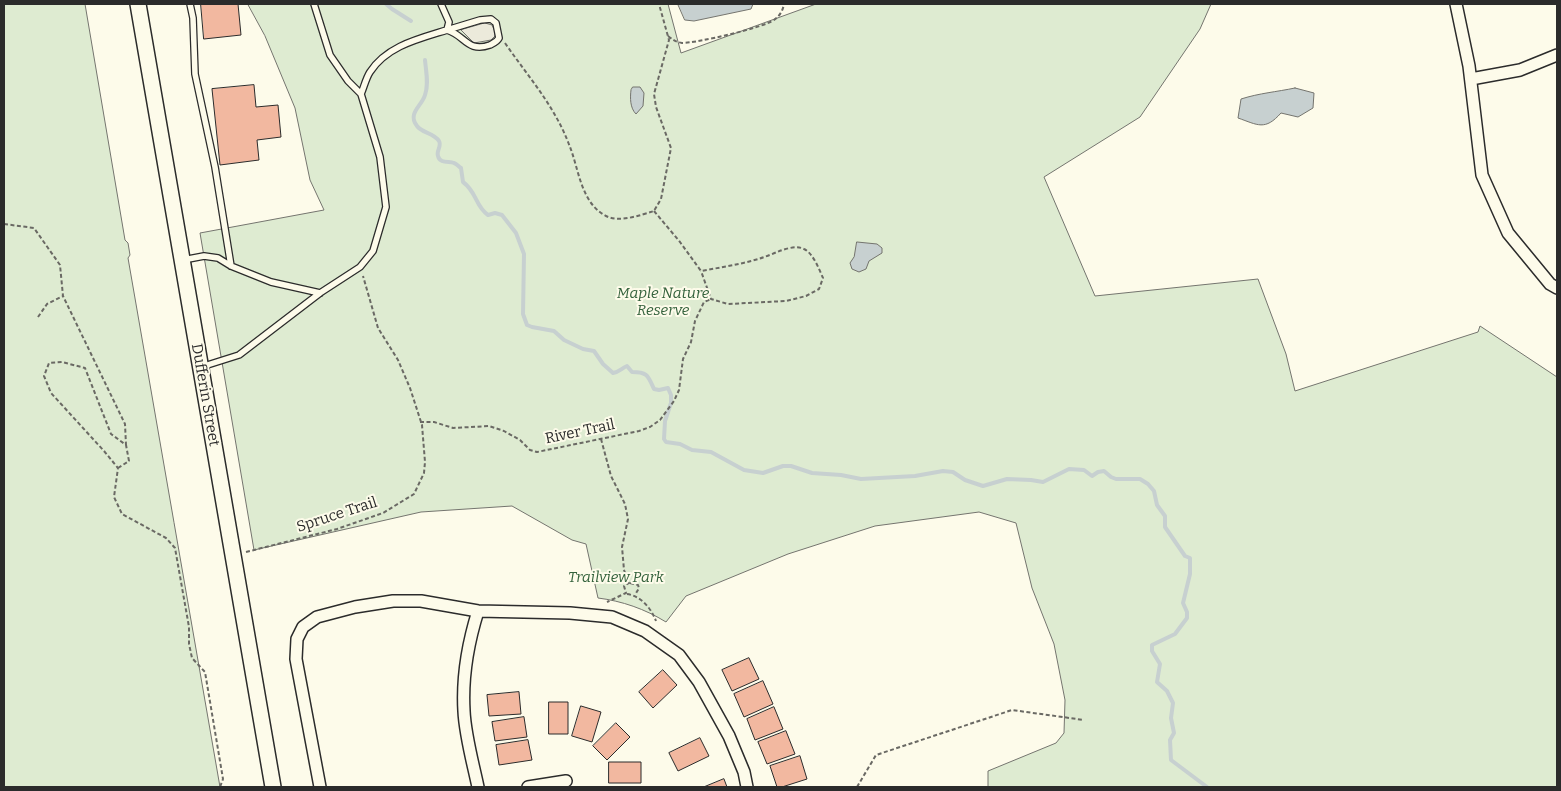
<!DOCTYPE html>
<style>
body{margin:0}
#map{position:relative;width:1561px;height:791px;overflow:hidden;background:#fdfbea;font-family:Bitter,serif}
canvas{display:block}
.frame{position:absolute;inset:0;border:5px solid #2b2b2b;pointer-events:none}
</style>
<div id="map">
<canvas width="1561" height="791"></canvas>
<div class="frame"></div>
</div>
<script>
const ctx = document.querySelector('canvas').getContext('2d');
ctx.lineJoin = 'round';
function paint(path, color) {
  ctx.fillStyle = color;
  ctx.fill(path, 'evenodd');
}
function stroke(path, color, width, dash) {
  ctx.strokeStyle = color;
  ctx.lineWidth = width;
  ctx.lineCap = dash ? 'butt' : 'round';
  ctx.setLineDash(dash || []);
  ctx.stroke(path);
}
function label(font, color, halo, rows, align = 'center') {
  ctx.font = font + ' Bitter,serif';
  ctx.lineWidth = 4;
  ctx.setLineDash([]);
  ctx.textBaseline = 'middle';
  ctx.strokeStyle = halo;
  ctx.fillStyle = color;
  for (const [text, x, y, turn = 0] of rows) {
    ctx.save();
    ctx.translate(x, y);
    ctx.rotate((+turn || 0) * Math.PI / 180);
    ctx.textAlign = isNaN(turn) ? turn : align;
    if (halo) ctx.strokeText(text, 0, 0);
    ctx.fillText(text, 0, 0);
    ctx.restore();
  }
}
const green = new Path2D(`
 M4 4H85L125 240 128 243 130 255 128 258 220 787H4Z
 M248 4H668L681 53 816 4H1211L1200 29 1140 117 1044 177 1095 296 1258 279 1286 354 1295 391 1478 332 1480 326 1557 377V787H988V771L1056 743 1064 733 1065 700 1054 644 1032 588 1016 523 979 512 875 526 788 554 686 596 666 622C645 609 622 601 598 598L586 544 572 540 512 506 421 512 254 550 200 233 324 210 310 180 295 108 265 36Z`);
paint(green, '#deebd1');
stroke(green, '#74746e', 1);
const parking = new Path2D(`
 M485 23 492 25 495 31V36L491 40 474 43 461 30Z`);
paint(parking, '#eceadb');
stroke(parking, '#74746e', 1);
const water = new Path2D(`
 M678 4H753L751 9 694 21 685 20Z
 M633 87H640L644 93 643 106 636 114C630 108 630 98 631 90Z
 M1295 88 1314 93 1313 108 1298 117 1281 113C1265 131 1258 125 1238 118L1241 99C1260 93 1276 92 1295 88Z
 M857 242 877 244 882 248V253L869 261 866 269 859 272 852 269 850 263 854 257Z`);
paint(water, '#c7d0d0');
stroke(water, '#74746e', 1);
stroke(new Path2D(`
 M386 4 392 9 411 21
 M425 60C426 72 429 84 425 95 422 106 407 113 417 126 422 133 434 133 439 141 442 146 436 151 438 156 440 164 449 161 454 163 457 164 458 166 461 168L463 182C477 192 475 206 488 215L495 213 502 215 516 233 524 254 523 314 527 325 532 327 554 331 564 340 583 349 594 351 603 364 613 373C619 372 622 368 627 366L632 372C648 372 648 376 654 389L659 390 668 388 671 395V403L665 421 664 439 666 442 680 444 692 450 711 452 744 470 763 473 783 466H791L812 473 841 475 861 479 915 476 943 471 953 472 965 480 983 486 1007 479 1031 480 1043 482 1069 469 1084 470 1092 476 1098 472 1104 471 1111 477 1116 479H1140L1148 484 1154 491 1157 505 1165 516V527L1185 556 1190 558V574L1183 603 1187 612V618L1175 634 1152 645V651L1160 664 1157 682 1167 691 1173 703 1171 718 1174 733 1170 740 1171 760 1207 787`), '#c7d0d0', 4);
const building = new Path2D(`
 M201 4H238L241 35 204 39Z
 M254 85 256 107 278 105 281 137 257 140 259 160 220 165 212 89Z
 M749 658 759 679 732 691 722 670Z
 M663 670 677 685 653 708 639 692Z
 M763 681 773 704 744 717 734 694Z
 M519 692 521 714 489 716 487 695Z
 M549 702H568V734H549Z
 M581 706 601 712 592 742 572 736Z
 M774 707 783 729 755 740 747 719Z
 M524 717 527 737 495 741 492 722Z
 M616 723 630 737 607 760 593 746Z
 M786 731 795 754 767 764 758 742Z
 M700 738 709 756 678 771 669 753Z
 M528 740 532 760 499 765 496 745Z
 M800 756 807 779 782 787H777L770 766Z
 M609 762H641V783H609Z
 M724 779 727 787H704Z`);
paint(building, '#f2b8a0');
stroke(building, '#2b2b2b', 1);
const service = new Path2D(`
 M190 4 193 18 195 74 215 167 231 266
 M491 19 496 23 499 38C497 42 494 43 490 45 467 53 465 35 447 30L480 20Z
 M361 94C364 87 366 78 370 72 387 46 418 39 447 30L449 22 441 4
 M183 260 204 256 218 258 231 266 271 282 320 293
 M201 367 239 355 320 293 360 267 373 251 386 207 380 157 361 94 348 81 330 55 314 4`);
const minor = new Path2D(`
 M1456 4 1469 66 1482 175 1508 233 1550 284 1557 288
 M1471 79 1520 70 1557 55
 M320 787 296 659 297 639 303 627 317 617 355 607 393 601H421L478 611 570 613 612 617 645 631 679 655 699 682 729 736 744 772 747 787
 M478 787C473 763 465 735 464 711 462 677 468 643 478 611
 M528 787 566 781`);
const secondary = new Path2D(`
 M138 4 273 787`);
stroke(service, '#2b2b2b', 8);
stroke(minor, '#2b2b2b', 14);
stroke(secondary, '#2b2b2b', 18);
stroke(new Path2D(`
 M668 36C673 40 676 42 682 43 697 43 762 28 774 20 780 16 783 10 784 4
 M505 43C529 78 555 106 570 147 579 170 581 203 606 216 619 223 641 215 654 211L661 199 671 148 656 107 654 94 669 40 659 4
 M654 211 680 242 701 271C728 266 752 263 777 252 785 249 796 245 804 249 813 253 819 269 823 278L819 289 806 296 786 301 728 304 711 299 701 271
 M4 224 34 228 60 265 63 296 125 424 126 445
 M38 317 47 304 63 296
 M420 422H434L453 428 489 426 504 431 520 440 530 450 537 452 639 431 650 427 660 420 674 401 679 390 683 359 691 342 695 321 704 302 711 299
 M601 439 611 476 625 504 628 519 622 547 624 570 629 583 624 586 626 593 607 602
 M118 468 129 461 126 445 111 434 85 368 62 362 49 363 44 376 51 393 104 451 118 468 114 497 122 514 166 538 175 548 189 627V644L192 658 205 672 223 779 220 787
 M246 552 337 529 383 513 414 494 424 473 425 462 422 425 410 388 398 360 378 328 363 276
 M630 583 638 585 639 588 635 595
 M627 594C641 596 651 608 656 621
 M857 787 876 755 1012 710 1084 720`), '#6a6964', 2, [4, 2.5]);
stroke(service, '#fdfbea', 5.5);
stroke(minor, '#fdfbea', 11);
stroke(secondary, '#fdfbea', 15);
label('italic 15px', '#34623c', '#fdfbea', [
 ["Maple Nature",663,294],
 ["Reserve",663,311],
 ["Trailview Park",616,578]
]);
label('15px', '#2b2b2b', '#fdfbea', [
 ["Dufferin Street",205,395,80],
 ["River Trail",580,432,-12],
 ["Spruce Trail",337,515,-18]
]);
</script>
